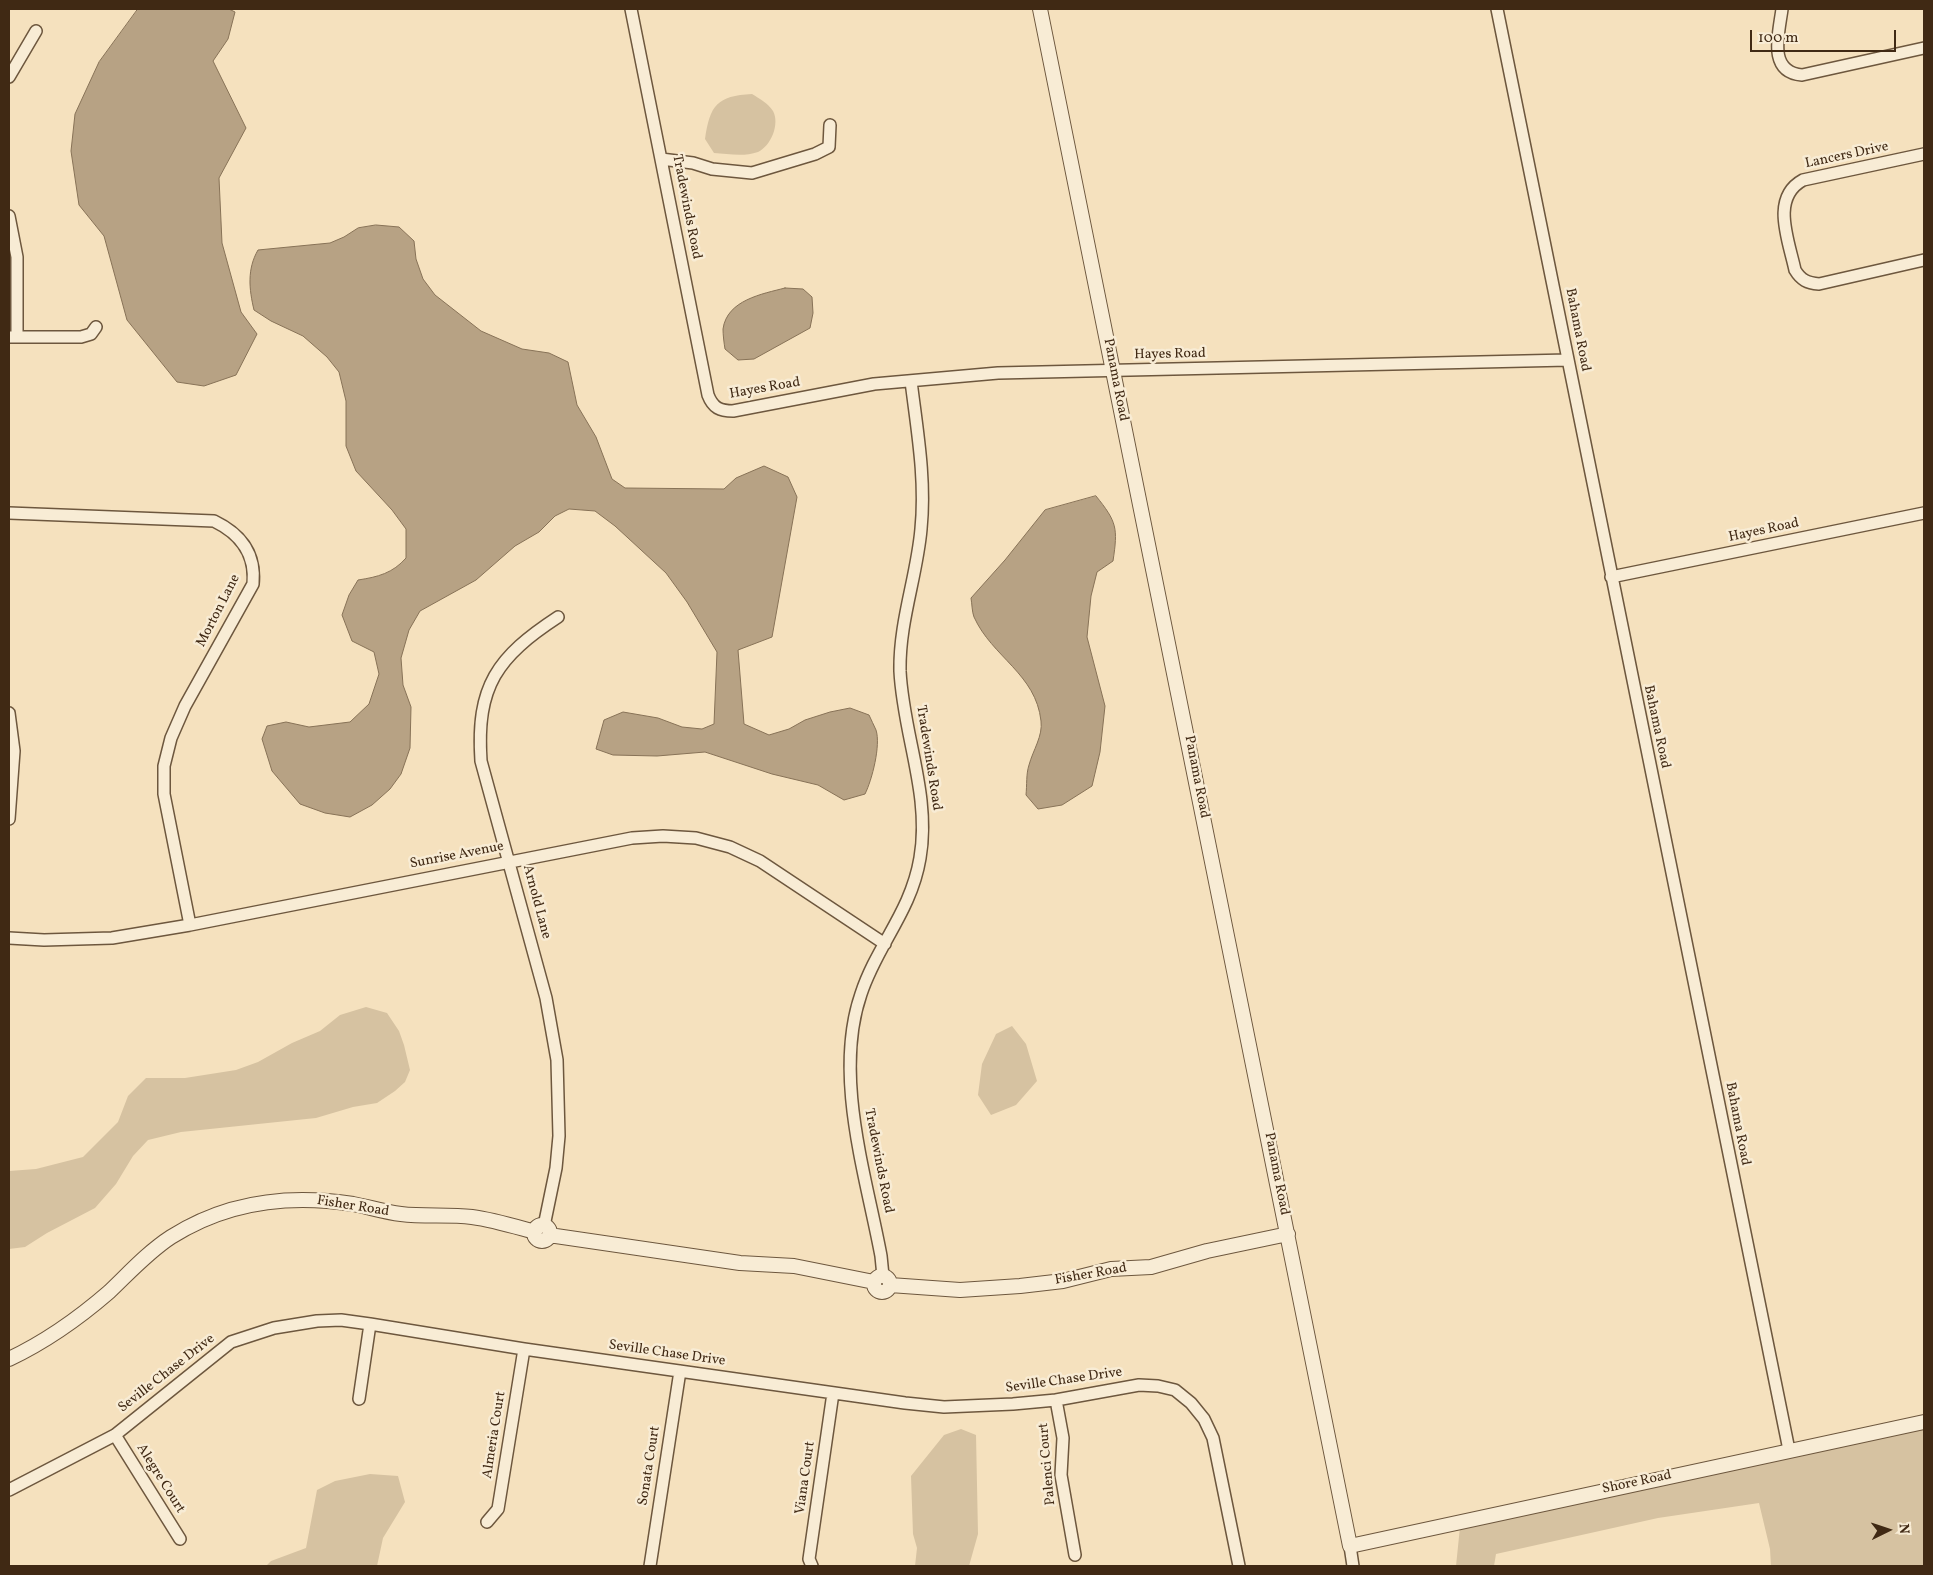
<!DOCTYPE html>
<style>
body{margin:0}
#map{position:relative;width:1933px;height:1575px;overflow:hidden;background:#f5e1be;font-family:Vollkorn,serif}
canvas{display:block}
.frame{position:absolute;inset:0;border:10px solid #402914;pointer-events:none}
.north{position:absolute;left:1863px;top:1505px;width:50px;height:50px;-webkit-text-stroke:4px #f8ecd5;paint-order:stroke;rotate:86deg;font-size:14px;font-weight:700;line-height:20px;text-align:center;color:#402914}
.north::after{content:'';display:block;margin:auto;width:18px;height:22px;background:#402914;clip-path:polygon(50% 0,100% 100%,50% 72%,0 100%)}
.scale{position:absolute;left:1750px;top:30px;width:146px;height:22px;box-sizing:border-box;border:2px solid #402914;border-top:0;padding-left:6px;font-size:15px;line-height:18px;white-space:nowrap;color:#402914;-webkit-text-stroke:4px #f8ecd5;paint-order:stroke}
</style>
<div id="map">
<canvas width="1933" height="1575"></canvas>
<div class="frame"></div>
<div class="north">N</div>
<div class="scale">100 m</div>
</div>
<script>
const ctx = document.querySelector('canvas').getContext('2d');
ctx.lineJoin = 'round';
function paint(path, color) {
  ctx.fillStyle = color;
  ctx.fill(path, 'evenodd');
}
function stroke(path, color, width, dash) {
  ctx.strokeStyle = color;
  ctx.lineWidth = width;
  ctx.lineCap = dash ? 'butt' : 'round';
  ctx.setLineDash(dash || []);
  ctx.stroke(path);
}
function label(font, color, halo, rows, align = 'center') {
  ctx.font = font + ' Vollkorn,serif';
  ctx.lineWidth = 5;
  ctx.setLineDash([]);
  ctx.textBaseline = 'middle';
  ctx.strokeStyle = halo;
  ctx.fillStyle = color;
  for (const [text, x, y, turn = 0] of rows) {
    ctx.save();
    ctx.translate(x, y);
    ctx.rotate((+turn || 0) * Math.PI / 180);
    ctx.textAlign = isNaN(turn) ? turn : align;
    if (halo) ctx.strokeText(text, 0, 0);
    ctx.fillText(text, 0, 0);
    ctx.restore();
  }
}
paint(new Path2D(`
 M752 94C760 99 768 103 773 111 780 124 771 146 758 152 744 157 728 154 714 153L705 139C710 105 717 96 752 94Z
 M366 1007 387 1013 399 1031 404 1045 410 1070 405 1082 395 1091 377 1103 353 1107 316 1118 181 1132 148 1140 133 1156 116 1184 95 1208 47 1233 25 1247 9 1249V1171L36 1169 83 1157 118 1122 128 1096 146 1078H185L236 1070 258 1062 292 1043 320 1031 340 1015Z
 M1012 1026 1026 1044 1037 1081 1016 1105 991 1115 978 1095 982 1064 996 1034Z
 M1924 1427V1566H1771L1770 1549 1759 1503 1658 1518 1496 1554 1494 1566H1456L1460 1527Z
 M961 1429 976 1435 978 1534 969 1566H915L917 1548 913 1534 911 1476 944 1435Z
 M370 1474 398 1476 405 1502 383 1538 377 1566H266L271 1561 306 1548 317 1490 335 1481Z`), '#d6c2a1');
const water = new Path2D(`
 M138 9H229L235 12 228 39 213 61 246 128 219 178 222 243 241 312 257 334 236 375 204 386 177 382 127 320 104 236 79 205 71 151 75 114 99 62Z
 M376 225 399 227 414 241 416 259 423 279 435 295 481 331 522 349 549 353 568 362 577 405 596 437 612 479 625 488 724 489 736 478 764 466 788 477 797 497 772 637 738 650 744 724 769 735 789 729 805 720 830 712 850 708 869 715C871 720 874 725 876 730 881 745 872 780 865 794L844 800 818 785 772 774 705 752 657 756 613 755 596 749 604 720 623 712 658 718 682 727 702 729 714 724 717 652 687 602 666 573 615 526 595 511 569 509 555 516 539 532 515 546 476 580 420 611 409 630 401 658 403 685 411 707 410 748 401 774 390 789 372 805 350 817 325 813 300 804 272 771 262 739 267 726 286 722 309 727 350 722 369 704 379 674 374 652 352 641 342 615 349 595 358 580C378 577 393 573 406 558V529L392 510 356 471 346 446V401L339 372 327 357 303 336 271 321 254 310C249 289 247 269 258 250L330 243 344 237 358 228Z
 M785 288 803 289 812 297 813 313 810 328 754 359 738 360 725 349C724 343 723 335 723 329 727 300 762 294 785 288Z
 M1096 496C1117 522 1118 528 1113 561L1097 572 1091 596 1087 637 1105 706 1100 752 1092 786 1062 805 1038 809 1026 795C1027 785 1026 774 1029 765 1033 750 1043 736 1041 721 1036 674 992 657 974 617 972 612 972 604 971 598L1005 560 1045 510Z`);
paint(water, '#b7a284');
stroke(water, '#877257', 1);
const minor = new Path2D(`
 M631 9 708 395C713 408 720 411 733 411L874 384 998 373 1568 360
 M1497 9 1789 1450
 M1782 9C1779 33 1767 72 1802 75L1924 48
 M9 77 36 31
 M1924 154 1803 180C1770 198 1789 241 1795 270 1801 280 1807 283 1819 284L1924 260
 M661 159 693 163 712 169 752 173 815 154 829 147 830 125
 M9 216 17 257V337
 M9 337H81L91 334 96 327
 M9 513 214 521C241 534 256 554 253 584L185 706 171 738 164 766V794L190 925
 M1611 577 1924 513
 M9 713 14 751 9 819
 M9 938 44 940 112 938 190 925 632 838 663 836 696 838 730 847 760 861 885 944
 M544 1226 556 1168 559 1136 557 1060 546 998 481 761C476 686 497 657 558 617
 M883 1276 881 1256C866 1175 833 1075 861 994 877 945 911 912 920 858 931 795 903 734 900 671 899 622 917 576 921 529 926 479 917 430 911 381
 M359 1399 370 1324
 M1056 1400 1063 1438 1061 1475 1075 1555
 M115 1435 180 1539
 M9 1490 115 1435 231 1342 274 1328 317 1321 341 1320 370 1324 524 1349 905 1403 944 1407 1013 1404 1056 1400 1139 1385 1158 1386 1175 1390 1191 1403 1204 1419 1213 1438 1239 1566
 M487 1522 498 1509 524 1349
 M1350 1546 1353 1566
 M650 1566 680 1371
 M812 1566 809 1559 833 1393`);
const tertiary = new Path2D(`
 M1040 9 1350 1546 1924 1422
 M534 1233a8 8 0 1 1 16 0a8 8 0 1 1-16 0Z
 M549 1235 740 1263 794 1266 874 1282
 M874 1284a8 8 0 1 1 16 0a8 8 0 1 1-16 0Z
 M890 1285 960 1290 1020 1286 1063 1281 1111 1269 1151 1267 1207 1251 1288 1234
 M9 1359C45 1342 79 1318 109 1292 129 1273 148 1252 171 1237 226 1202 289 1194 353 1204 369 1207 384 1212 401 1214 424 1217 449 1214 472 1217 494 1220 513 1226 535 1232`);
stroke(minor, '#6d573e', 14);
stroke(tertiary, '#6d573e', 16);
stroke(minor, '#f8ecd5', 11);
stroke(tertiary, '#f8ecd5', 14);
label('14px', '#402914', '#f8ecd5', [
 ["Lancers Drive",1847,156,-12],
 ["Tradewinds Road",686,207,79],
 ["Bahama Road",1577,330,79],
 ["Hayes Road",1170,355,-1],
 ["Panama Road",1115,380,79],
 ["Hayes Road",765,389,-10],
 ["Hayes Road",1764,531,-12],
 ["Morton Lane",219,611,-63],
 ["Bahama Road",1656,727,78],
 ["Tradewinds Road",928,758,81],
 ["Panama Road",1196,777,79],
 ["Sunrise Avenue",457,856,-11],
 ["Arnold Lane",536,902,75],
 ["Bahama Road",1737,1124,79],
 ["Tradewinds Road",878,1161,79],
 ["Panama Road",1276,1174,79],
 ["Fisher Road",353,1207,9],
 ["Fisher Road",1091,1275,-10],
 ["Seville Chase Drive",667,1354,8],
 ["Seville Chase Drive",167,1374,-38],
 ["Seville Chase Drive",1064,1381,-8],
 ["Almeria Court",495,1435,-81],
 ["Palenci Court",1048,1464,-95],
 ["Sonata Court",650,1466,-81],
 ["Viana Court",806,1478,-82],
 ["Alegre Court",160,1479,58],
 ["Shore Road",1637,1483,-12]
]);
</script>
